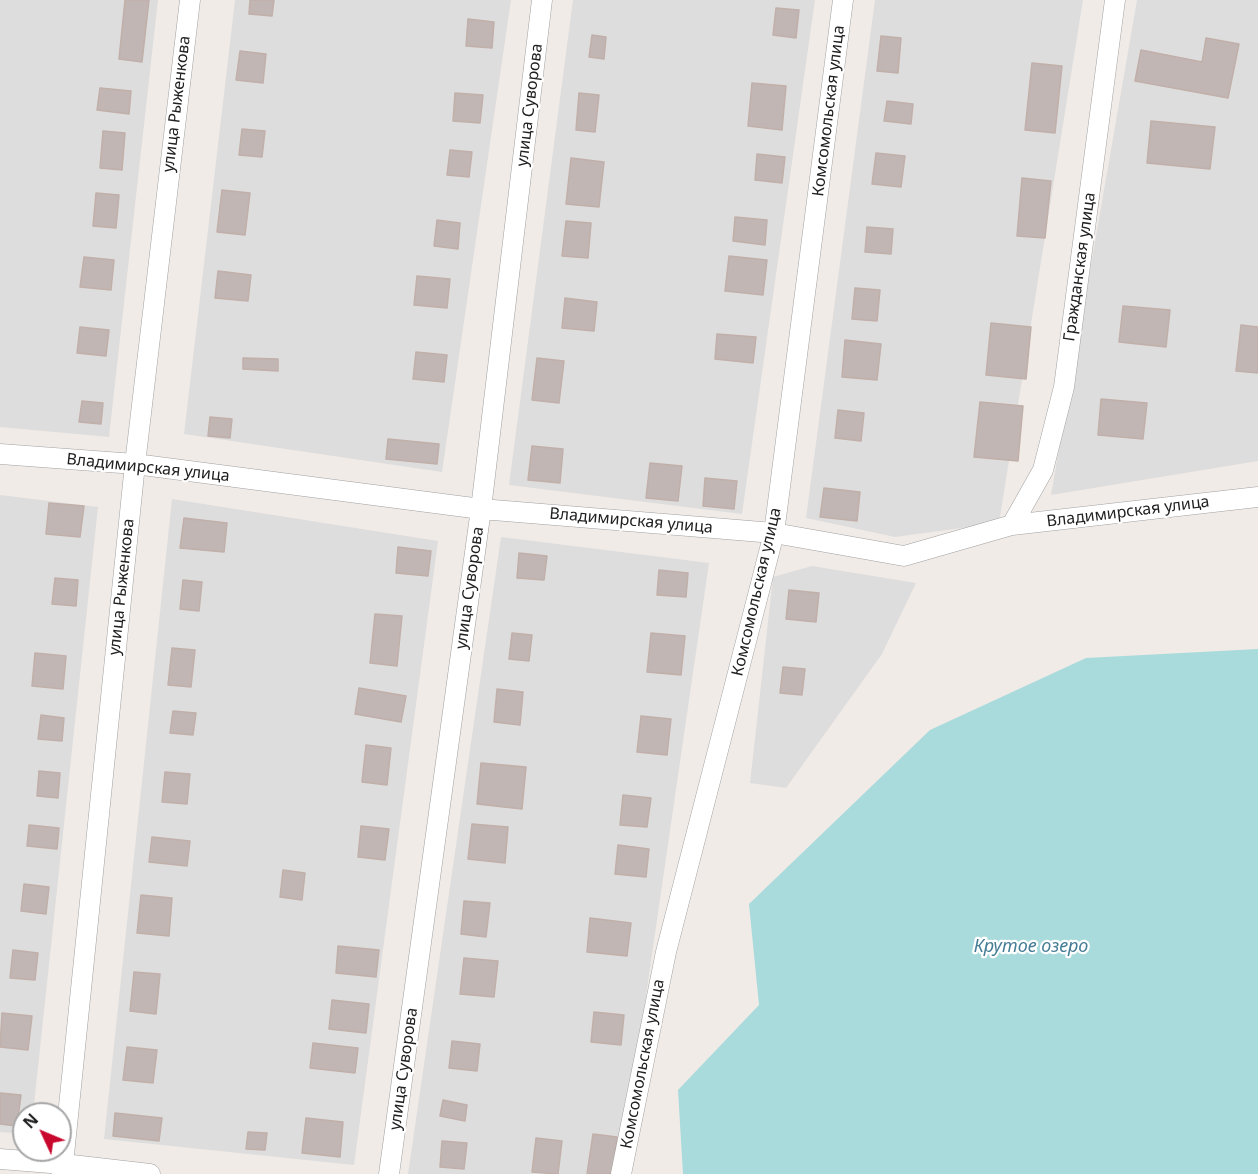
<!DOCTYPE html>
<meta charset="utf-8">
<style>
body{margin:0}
#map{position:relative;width:1258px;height:1174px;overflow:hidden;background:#f0ebe7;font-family:"Noto Sans",sans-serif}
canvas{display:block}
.north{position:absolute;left:12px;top:1102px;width:60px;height:60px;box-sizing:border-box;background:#fff;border:2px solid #a6a6a6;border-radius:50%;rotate:314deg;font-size:16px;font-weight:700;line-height:24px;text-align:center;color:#202020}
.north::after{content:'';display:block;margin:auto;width:21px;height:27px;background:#c8082c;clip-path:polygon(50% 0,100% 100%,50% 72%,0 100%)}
</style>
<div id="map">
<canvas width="1258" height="1174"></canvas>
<div class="north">N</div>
</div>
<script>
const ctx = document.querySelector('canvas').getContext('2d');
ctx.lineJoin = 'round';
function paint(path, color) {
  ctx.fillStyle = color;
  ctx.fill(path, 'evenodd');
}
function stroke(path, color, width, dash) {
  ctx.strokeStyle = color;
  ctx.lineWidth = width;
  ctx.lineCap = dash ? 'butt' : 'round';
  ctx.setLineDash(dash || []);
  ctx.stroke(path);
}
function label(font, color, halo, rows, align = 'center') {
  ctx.font = font + ' "Noto Sans",sans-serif';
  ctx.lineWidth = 4.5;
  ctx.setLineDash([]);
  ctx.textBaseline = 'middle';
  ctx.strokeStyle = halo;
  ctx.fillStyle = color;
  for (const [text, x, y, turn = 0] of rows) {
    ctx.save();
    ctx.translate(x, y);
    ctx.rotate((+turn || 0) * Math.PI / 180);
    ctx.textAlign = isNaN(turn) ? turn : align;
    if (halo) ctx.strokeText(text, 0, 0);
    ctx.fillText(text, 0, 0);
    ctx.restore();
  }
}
paint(new Path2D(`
 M0 0H158L109 437 0 427Z
 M235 0H511L442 472 184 434Z
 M573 0H815L742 514 509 485Z
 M875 0H1083L999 523 895 537 806 518Z
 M1137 0H1258V461L1051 495Z
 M0 495 98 507 33 1114H24V1134L0 1132Z
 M172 499 438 541 354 1165 104 1139Z
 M501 537 709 563 620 1174H408Z
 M812 566 916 583 882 654 786 788 750 783 773 577Z`), '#dedddd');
paint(new Path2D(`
 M1258 649V1174H683L678 1090 759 1005 749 904 930 730 1086 658Z`), '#a9dadc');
const building = new Path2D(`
 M125 0H149L142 62 119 59Z
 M250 0H274L272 16 249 14Z
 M776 8 799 10 796 38 773 35Z
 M468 19 494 22 492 48 466 46Z
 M592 35 606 37 604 59 589 57Z
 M881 36 901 38 898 73 877 71Z
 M1206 38 1239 44 1228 98 1135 81 1141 50 1202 62Z
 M240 51 266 54 263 83 236 80Z
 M1032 63 1062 66 1055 133 1025 130Z
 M752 83 786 86 782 130 748 126Z
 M100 88 131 91 129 114 97 110Z
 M455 93 483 95 480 123 453 121Z
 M579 93 599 95 595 132 576 130Z
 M887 101 913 104 911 124 884 121Z
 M1151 121 1215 127 1210 169 1147 163Z
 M242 129 265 131 262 157 239 155Z
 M103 131 125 133 122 170 100 168Z
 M450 150 472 152 469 177 447 175Z
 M876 153 905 156 901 187 872 184Z
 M757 154 785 157 782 183 755 180Z
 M571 158 604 162 599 207 566 204Z
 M1022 178 1051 181 1045 238 1017 236Z
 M222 190 250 193 245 235 217 232Z
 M96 193 119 195 116 228 93 226Z
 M735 217 767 220 765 245 733 241Z
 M437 220 460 223 458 249 434 246Z
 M566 221 591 223 588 258 562 256Z
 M867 227 893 229 891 254 865 252Z
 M729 256 767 260 763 295 725 291Z
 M84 257 114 260 111 290 80 287Z
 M218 271 251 275 248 301 215 298Z
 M417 276 450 279 447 308 414 305Z
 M855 288 880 290 877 321 852 319Z
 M565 298 597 302 594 331 562 328Z
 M1123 306 1170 310 1166 347 1119 342Z
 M991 323 1031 327 1026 379 986 375Z
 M1241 325 1258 327V373L1236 371Z
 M80 327 109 330 106 356 77 353Z
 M717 334 756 337 753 363 715 359Z
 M845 340 881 344 877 380 842 377Z
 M416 352 447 355 444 382 413 379Z
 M243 358 278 359V371L243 369Z
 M537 358 564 361 559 403 532 400Z
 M1101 399 1147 403 1143 439 1098 435Z
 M82 401 103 403 101 424 79 422Z
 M980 402 1023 406 1018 461 974 457Z
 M838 410 864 413 861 441 835 438Z
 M210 417 232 419 230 438 208 436Z
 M388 439 439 444 437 464 386 459Z
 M532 446 563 449 560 483 528 480Z
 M650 463 682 466 678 501 646 498Z
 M705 478 737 481 734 509 703 506Z
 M824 488 860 492 857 521 820 517Z
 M49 503 84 506 80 537 46 534Z
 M184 518 227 523 224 552 180 548Z
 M398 547 431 551 428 576 396 573Z
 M519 553 547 556 544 580 517 578Z
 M659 570 688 573 686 597 657 595Z
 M55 578 78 580 76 606 52 604Z
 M183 580 202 582 199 611 180 609Z
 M789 590 819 593 816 622 786 619Z
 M375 614 402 616 397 666 370 663Z
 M512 633 532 635 529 661 509 659Z
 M651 633 685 636 681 675 647 672Z
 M172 648 195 650 191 687 168 685Z
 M35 653 66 656 63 689 32 686Z
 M783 667 805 669 802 695 780 693Z
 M359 688 406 696 401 722 355 714Z
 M497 689 523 692 520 725 494 722Z
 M173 711 196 713 193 735 170 733Z
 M41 715 64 718 62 741 38 739Z
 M641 716 671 719 667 755 637 752Z
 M366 745 391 748 387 785 362 782Z
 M481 763 526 767 522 809 477 804Z
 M39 771 60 773 58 798 37 796Z
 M165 772 190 774 187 804 162 802Z
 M623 795 651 798 647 827 620 825Z
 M472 824 508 827 505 863 468 859Z
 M29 825 59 828 57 849 27 846Z
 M361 826 389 829 385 860 358 857Z
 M152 837 190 841 187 866 149 862Z
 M618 845 649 849 646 877 615 874Z
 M283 870 305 873 302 900 280 897Z
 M24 884 49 887 46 914 21 911Z
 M141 895 172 898 169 936 137 933Z
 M464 901 490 903 486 937 461 934Z
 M590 918 631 923 627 956 587 952Z
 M338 946 379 950 376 977 336 973Z
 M13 950 38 953 35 980 10 978Z
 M464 958 498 961 494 997 460 994Z
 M134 972 160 974 156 1014 130 1011Z
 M332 1000 369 1004 366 1033 329 1029Z
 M594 1012 624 1015 621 1045 591 1042Z
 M2 1013 32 1016 28 1050 0 1047Z
 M452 1041 480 1044 477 1071 449 1068Z
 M313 1043 358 1048 355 1073 310 1068Z
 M127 1047 157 1050 153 1083 123 1080Z
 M0 1093 21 1095 17 1126 0 1124Z
 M443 1100 467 1105 465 1121 440 1116Z
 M115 1113 162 1118 159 1141 113 1136Z
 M306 1118 343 1122 340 1157 302 1153Z
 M248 1132 267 1133 265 1150 246 1149Z
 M593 1134 617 1137 612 1174H587Z
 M536 1138 562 1141 558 1174 532 1172Z
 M442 1141 467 1143 464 1169 440 1167Z`);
paint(building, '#c1b6b3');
stroke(building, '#c1afa9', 1.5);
const street = new Path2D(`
 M0 454 135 464 481 509 774 533 904 556 1012 525 1258 497
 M1012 525 1043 470 1064 387 1115 0
 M0 1159 63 1164 150 1174
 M62 1174 135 464 190 0
 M389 1174 481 509 542 0
 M621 1174 666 952 774 533 843 0`);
stroke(street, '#a1a1a1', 21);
stroke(street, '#fff', 20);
label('16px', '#202020', '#fff', [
 ["улица Рыженкова",177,104,-83],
 ["улица Суворова",530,105,-83],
 ["Комсомольская улица",829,111,-83],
 ["Гражданская улица",1080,267,-82],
 ["Владимирская улица",148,468,6],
 ["Владимирская улица",1128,512,-7],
 ["Владимирская улица",631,521,5],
 ["улица Рыженкова",122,587,-84],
 ["улица Суворова",470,588,-82],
 ["Комсомольская улица",757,592,-77],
 ["Комсомольская улица",643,1064,-79],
 ["улица Суворова",404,1069,-82]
]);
label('italic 18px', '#467d96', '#fff', [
 ["Крутое озеро",1031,947]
]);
</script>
